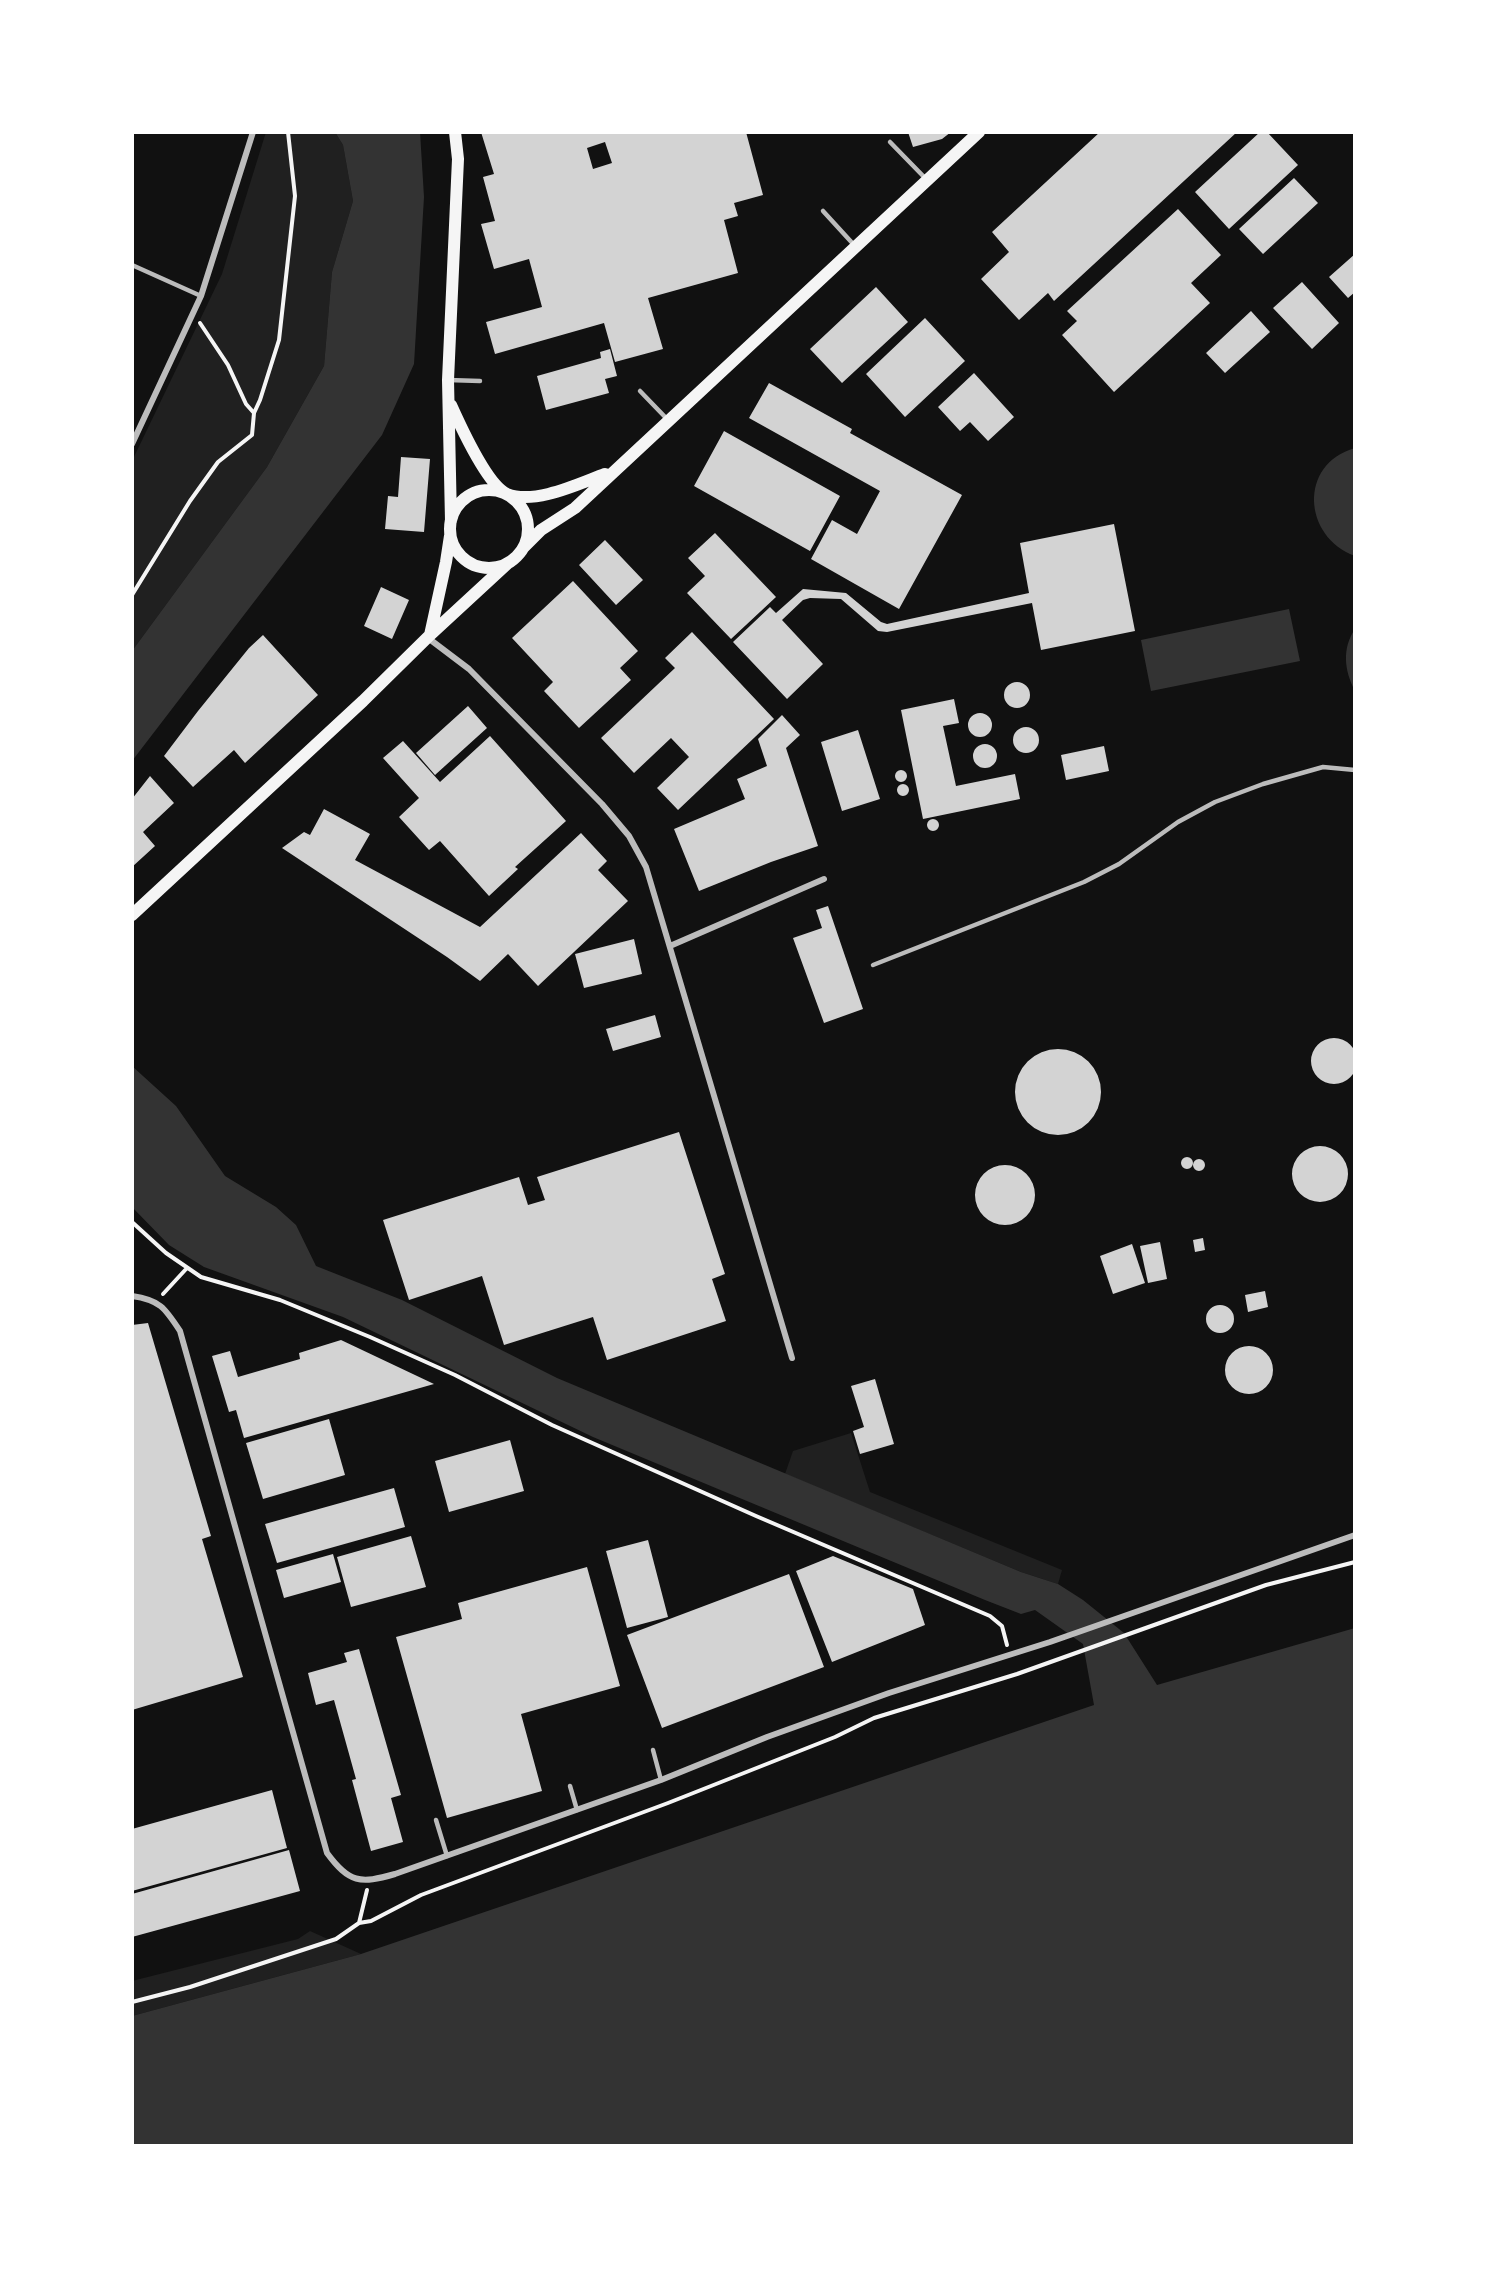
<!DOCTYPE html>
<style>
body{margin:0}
#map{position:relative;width:1487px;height:2278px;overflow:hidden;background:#111;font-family:"IBM Plex Serif",serif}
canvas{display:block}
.frame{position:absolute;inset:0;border:134px solid #fff;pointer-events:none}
</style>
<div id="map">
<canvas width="1487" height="2278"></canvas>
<div class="frame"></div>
</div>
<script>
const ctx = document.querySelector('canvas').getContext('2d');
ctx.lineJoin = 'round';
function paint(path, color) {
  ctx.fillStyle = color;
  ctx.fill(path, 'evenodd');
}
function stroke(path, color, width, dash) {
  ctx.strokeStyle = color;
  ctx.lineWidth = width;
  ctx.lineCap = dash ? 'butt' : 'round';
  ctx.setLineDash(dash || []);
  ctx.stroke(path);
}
paint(new Path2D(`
 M266 132H335L343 145 353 201 332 272 324 366 267 467 132 651V461L222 274Z
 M851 1433 870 1492 1062 1570 1058 1584 1021 1572 785 1474 793 1451Z
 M310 1931 361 1954 132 2016V1981L298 1939Z`), '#202020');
paint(new Path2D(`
 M335 132H420L424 197 414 364 382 435 132 761V651L267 467 324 366 332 272 353 201 343 145Z
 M1355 448V556C1303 537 1298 464 1355 448Z
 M1289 609 1300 661 1151 691 1141 640Z
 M1355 629V691C1344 670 1342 648 1355 629Z
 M132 1066 176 1106 225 1176 276 1207 296 1225 316 1266 402 1300 557 1378 1021 1572 1058 1584 1083 1600 1124 1633 1157 1685 1355 1628V2146H132V2016L361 1954 1094 1705 1083 1644 1035 1610 1021 1614 985 1600 593 1437 343 1317 204 1267 169 1245 132 1207Z`), '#333');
paint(new Path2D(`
 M481 132H746L763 195 734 203 738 216 724 220 738 273 648 298 663 349 615 362 604 323 495 354 486 322 542 307 529 259 494 269 481 224 495 221 483 177 494 174ZM605 142 612 163 593 169 587 148Z
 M908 132H951L942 139 913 147Z
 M1100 132H1237L1054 301 1048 293 1019 320 981 279 1009 252 992 232Z
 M1260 132H1267L1298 165 1229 229 1195 192Z
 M1294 178 1318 203 1263 254 1239 229Z
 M1178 209 1221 255 1191 283 1210 303 1114 392 1062 335 1077 321 1067 311Z
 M1355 254V292L1348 298 1329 277Z
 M1302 282 1339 323 1312 349 1273 308Z
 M876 287 908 322 842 383 810 349Z
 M1251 311 1270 332 1225 373 1206 353Z
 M925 318 965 361 905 417 866 374Z
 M610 349 617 376 605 379 609 393 546 410 537 376 601 358 600 352Z
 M974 373 1014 417 988 441 970 422 960 431 938 407Z
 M769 383 852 429 850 433 962 495 899 609 811 559 832 520 857 534 880 491 749 418Z
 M724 431 840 496 810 551 694 486Z
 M401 457 430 459 424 532 385 529 388 496 398 497Z
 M1114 524 1135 631 1041 650 1032 603 887 632 878 631 841 599 810 598 803 600 782 620 823 664 787 699 733 642 770 607 776 613 803 589 846 593 881 622 887 624 1029 593 1020 543Z
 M715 533 776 597 731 639 687 593 705 576 688 558Z
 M605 540 643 580 616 605 579 565Z
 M573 581 638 651 620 668 631 680 579 728 544 691 553 682 512 638Z
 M381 587 409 600 392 639 364 626Z
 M692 632 774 719 678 810 657 788 689 757 671 738 634 773 601 738 675 668 665 658Z
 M263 635 318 695 245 763 234 750 193 787 164 756 198 711 249 648Z
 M1004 695a13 13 0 1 1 26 0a13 13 0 1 1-26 0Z
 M954 699 959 723 943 726 956 786 1015 774 1020 799 923 819 901 710Z
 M468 706 487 728 435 775 416 753Z
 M968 725a12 12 0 1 1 24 0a12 12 0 1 1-24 0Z
 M782 715 800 735 786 748 818 846 771 862 699 891 674 829 745 799 737 779 767 766 758 739Z
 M1013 740a13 13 0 1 1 26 0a13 13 0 1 1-26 0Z
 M858 730 880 799 842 811 821 742Z
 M490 736 566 821 515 867 518 869 489 896 440 841 429 850 399 817 419 798 383 758 403 741 440 782Z
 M973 756a12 12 0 1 1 24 0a12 12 0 1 1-24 0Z
 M1104 746 1109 771 1066 780 1061 755Z
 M895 776a6 6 0 1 1 12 0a6 6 0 1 1-12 0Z
 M150 776 174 803 143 832 155 846 132 867V799Z
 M897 790a6 6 0 1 1 12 0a6 6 0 1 1-12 0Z
 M324 809 370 834 355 860 480 927 581 833 607 861 598 870 628 901 538 986 508 954 480 981 447 957 282 848 304 832 310 835Z
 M927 825a6 6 0 1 1 12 0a6 6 0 1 1-12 0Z
 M828 906 863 1009 824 1023 793 938 822 928 816 910Z
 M634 939 642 974 584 988 575 954Z
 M655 1015 661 1037 613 1051 606 1029Z
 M1311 1061a23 23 0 1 1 46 0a23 23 0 1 1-46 0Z
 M1015 1092a43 43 0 1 1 86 0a43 43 0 1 1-86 0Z
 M679 1132 725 1274 712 1279 726 1321 607 1360 593 1317 504 1345 482 1276 409 1300 383 1220 519 1177 528 1205 545 1200 537 1177Z
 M1292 1174a28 28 0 1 1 56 0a28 28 0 1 1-56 0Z
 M1181 1163a6 6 0 1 1 12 0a6 6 0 1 1-12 0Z
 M1193 1165a6 6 0 1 1 12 0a6 6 0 1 1-12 0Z
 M975 1195a30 30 0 1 1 60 0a30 30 0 1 1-60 0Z
 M1203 1238 1205 1250 1195 1252 1193 1240Z
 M1160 1242 1167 1279 1148 1283 1140 1246Z
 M1132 1244 1145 1283 1113 1294 1100 1256Z
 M1265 1291 1268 1307 1248 1312 1245 1295Z
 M1206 1319a14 14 0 1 1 28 0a14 14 0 1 1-28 0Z
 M148 1323 211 1536 202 1539 243 1677 132 1710V1325Z
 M341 1340 434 1384 244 1438 236 1410 229 1412 212 1356 230 1351 238 1377 300 1359 299 1353Z
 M1225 1370a24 24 0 1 1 48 0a24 24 0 1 1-48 0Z
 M875 1379 894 1444 860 1454 853 1431 864 1427 851 1386Z
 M329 1419 345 1475 263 1499 246 1443Z
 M510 1440 524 1491 449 1512 435 1461Z
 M394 1488 405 1527 277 1563 265 1524Z
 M411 1536 426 1587 351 1607 337 1557Z
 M648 1540 668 1617 627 1628 606 1551Z
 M333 1554 341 1582 284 1598 276 1570Z
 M833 1556 913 1589 925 1625 832 1662 796 1571Z
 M587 1567 620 1686 521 1714 542 1791 447 1818 396 1637 462 1619 458 1603Z
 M789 1574 824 1667 662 1728 627 1635Z
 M359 1649 401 1795 391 1798 403 1842 371 1851 352 1780 356 1779 334 1700 316 1705 308 1673 347 1662 344 1653Z
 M272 1790 287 1848 132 1891V1829Z
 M289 1850 300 1891 132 1937V1894Z`), '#d3d3d3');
stroke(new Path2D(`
 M200 323 228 365 246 404 254 413
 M132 595 190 501 218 462 252 435 254 413 260 400 279 340 295 196 288 132
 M132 1222 166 1253 201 1277 280 1300 370 1337 455 1375 552 1425 756 1516 990 1616 1002 1626 1007 1645
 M163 1294 187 1268
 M359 1923 367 1890
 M132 2002 190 1987 336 1939 359 1923 371 1921 421 1895 668 1803 835 1737 874 1718 1017 1674 1266 1585 1355 1562`), '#f5f5f5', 4);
stroke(new Path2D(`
 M890 142 926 179
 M823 211 855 246
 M132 265 201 296
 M448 380 480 381
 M640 391 667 419
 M873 965 1084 882 1119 864 1178 822 1215 802 1263 784 1323 767 1355 770
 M653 1750 661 1780
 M570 1786 577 1810
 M436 1820 447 1856`), '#bcbcbc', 4.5);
stroke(new Path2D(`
 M132 444 201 296 253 132
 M428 638 469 669 602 804 629 836 646 867 792 1358
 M670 946 824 879
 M132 1296C160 1300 165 1308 180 1331L327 1853C349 1883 360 1884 395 1874L661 1780 767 1737 889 1693 1050 1642 1355 1535`), '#bcbcbc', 6);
stroke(new Path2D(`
 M451 405C460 425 487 485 507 494 535 505 578 484 605 474
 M450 529a39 39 0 1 1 78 0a39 39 0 1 1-78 0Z
 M451 521 448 380 458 159 455 132
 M523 548 541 530 575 508 979 132
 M430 635 446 562 450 536
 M132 915 363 701 430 635 508 563`), '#f5f5f5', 12);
</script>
